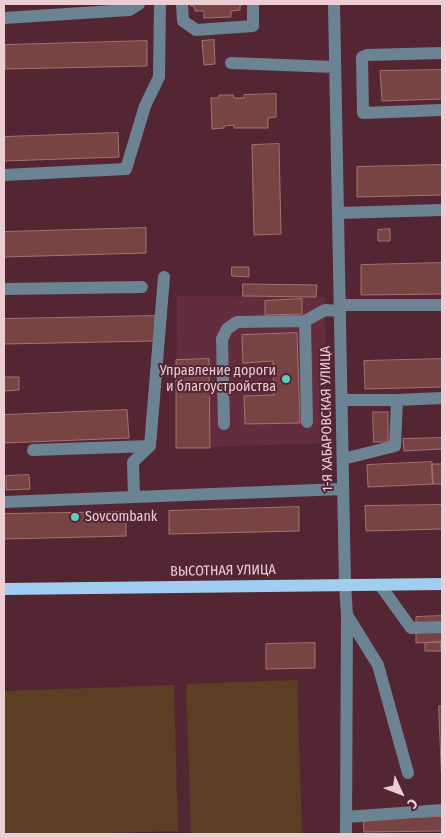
<!DOCTYPE html>
<meta charset="utf-8">
<style>
body{margin:0}
#map{position:relative;width:446px;height:838px;overflow:hidden;background:#542634;font-family:"Fira Sans Condensed",sans-serif}
canvas{display:block}
.frame{position:absolute;inset:0;border:5px solid #ebcdd4;pointer-events:none}
.north{position:absolute;left:376px;top:768px;width:50px;height:50px;-webkit-text-stroke:4px #542634;paint-order:stroke;rotate:133deg;font-size:14px;font-weight:700;line-height:20px;text-align:center;color:#ebcdd4}
.north::after{content:'';display:block;margin:auto;width:18px;height:22px;background:#ebcdd4;clip-path:polygon(50% 0,100% 100%,50% 72%,0 100%)}
</style>
<div id="map">
<canvas width="446" height="838"></canvas>
<div class="frame"></div>
<div class="north">С</div>
</div>
<script>
const ctx = document.querySelector('canvas').getContext('2d');
ctx.lineJoin = 'round';
function paint(path, color) {
  ctx.fillStyle = color;
  ctx.fill(path, 'evenodd');
}
function stroke(path, color, width, dash) {
  ctx.strokeStyle = color;
  ctx.lineWidth = width;
  ctx.lineCap = dash ? 'butt' : 'round';
  ctx.setLineDash(dash || []);
  ctx.stroke(path);
}
function label(font, color, halo, rows, align = 'center') {
  ctx.font = font + ' "Fira Sans Condensed",sans-serif';
  ctx.lineWidth = 4;
  ctx.setLineDash([]);
  ctx.textBaseline = 'middle';
  ctx.strokeStyle = halo;
  ctx.fillStyle = color;
  for (const [text, x, y, turn = 0] of rows) {
    ctx.save();
    ctx.translate(x, y);
    ctx.rotate((+turn || 0) * Math.PI / 180);
    ctx.textAlign = isNaN(turn) ? turn : align;
    if (halo) ctx.strokeText(text, 0, 0);
    ctx.fillText(text, 0, 0);
    ctx.restore();
  }
}
paint(new Path2D(`
 M177 296 325 297 327 443 176 448Z`), '#632d3e');
paint(new Path2D(`
 M297 680 302 834H191L186 684Z
 M174 685 178 831 78 834H4V691Z`), '#5c3e23');
const building = new Path2D(`
 M191 4H243V5H240V10L231 11V17L204 18V11H195L194 6H191Z
 M214 40 215 64 204 65 202 41Z
 M147 41V66L5 69V45Z
 M442 70V99L382 101 380 71Z
 M276 94V117L268 118V128H234V125L224 126V128L212 129 211 98H219V95H233L234 98H244V95Z
 M118 133 119 157 4 161V137Z
 M279 144 281 234 254 235 252 145Z
 M442 165V195L357 197V167Z
 M146 228V253L4 257V232Z
 M390 229V241H378V230Z
 M442 263V294L361 295V265Z
 M232 267H249V277L232 276Z
 M243 284 317 285 316 297 243 296Z
 M302 299V314L265 315V301Z
 M155 316V341L4 344V319Z
 M297 333 300 423 245 424 244 396 274 395 273 361 243 363 242 335Z
 M209 359 210 448H176V360Z
 M442 359V387L365 389 364 361Z
 M4 377H19V390L4 391Z
 M127 410 129 438 4 443V415Z
 M373 412H388V442H374Z
 M442 438V449L404 451 403 439Z
 M432 462 433 484 368 487 367 465Z
 M432 464H442V484H433Z
 M29 475 30 489 6 490V476Z
 M442 505V529L366 531 365 506Z
 M299 507V531L169 534V511Z
 M126 512V536L4 539V514Z
 M442 616V642L416 643V617Z
 M441 642V651H425V643Z
 M315 643V668L266 669V644Z
 M439 706H442V787Z
 M442 817V831L364 832 363 819Z`);
paint(building, '#774443');
stroke(building, '#a8716f', 1);
stroke(new Path2D(`
 M182 4 183 21 196 30 253 26V4
 M334 4 345 585 347 615 346 834
 M4 18 129 10 139 4
 M442 53 367 55 362 57 363 113 442 110
 M231 63 335 67
 M4 175 126 169 145 106 159 77 160 4
 M338 213 442 210
 M4 289 142 287
 M340 305H442
 M305 321 307 422
 M342 400H397L442 398
 M224 424 222 339 227 329 237 322 305 321 325 310 340 311
 M33 450 150 446
 M343 459 395 446 397 400
 M134 497 133 462 150 446 164 277
 M4 502 343 489
 M380 585 411 628 442 627
 M347 615 378 665 408 773
 M346 817 442 810`), '#6c8394', 12);
stroke(new Path2D(`
 M4 589 442 584`), '#9fcef1', 12);
for (const [x, y, r, color] of [
 [286,379,5,"#5bcebc"],
 [75,517,5,"#5bcebc"]
]) {
  const dot = new Path2D();
  dot.arc(x, y, r, 0, 2 * Math.PI);
  ctx.fillStyle = color;
  ctx.fill(dot);
  stroke(dot, '#542634', 2);
}
label('14px', '#ebcdd4', '#542634', [
 ["Управление дороги",276,371],
 ["и благоустройства",276,387],
 ["Sovcombank",85,517,"left"]
], 'right');
label('14px', '#ebcdd4', '#542634', [
 ["1-Я ХАБАРОВСКАЯ УЛИЦА",327,419,-91],
 ["ВЫСОТНАЯ УЛИЦА",223,571,-1]
]);
</script>
